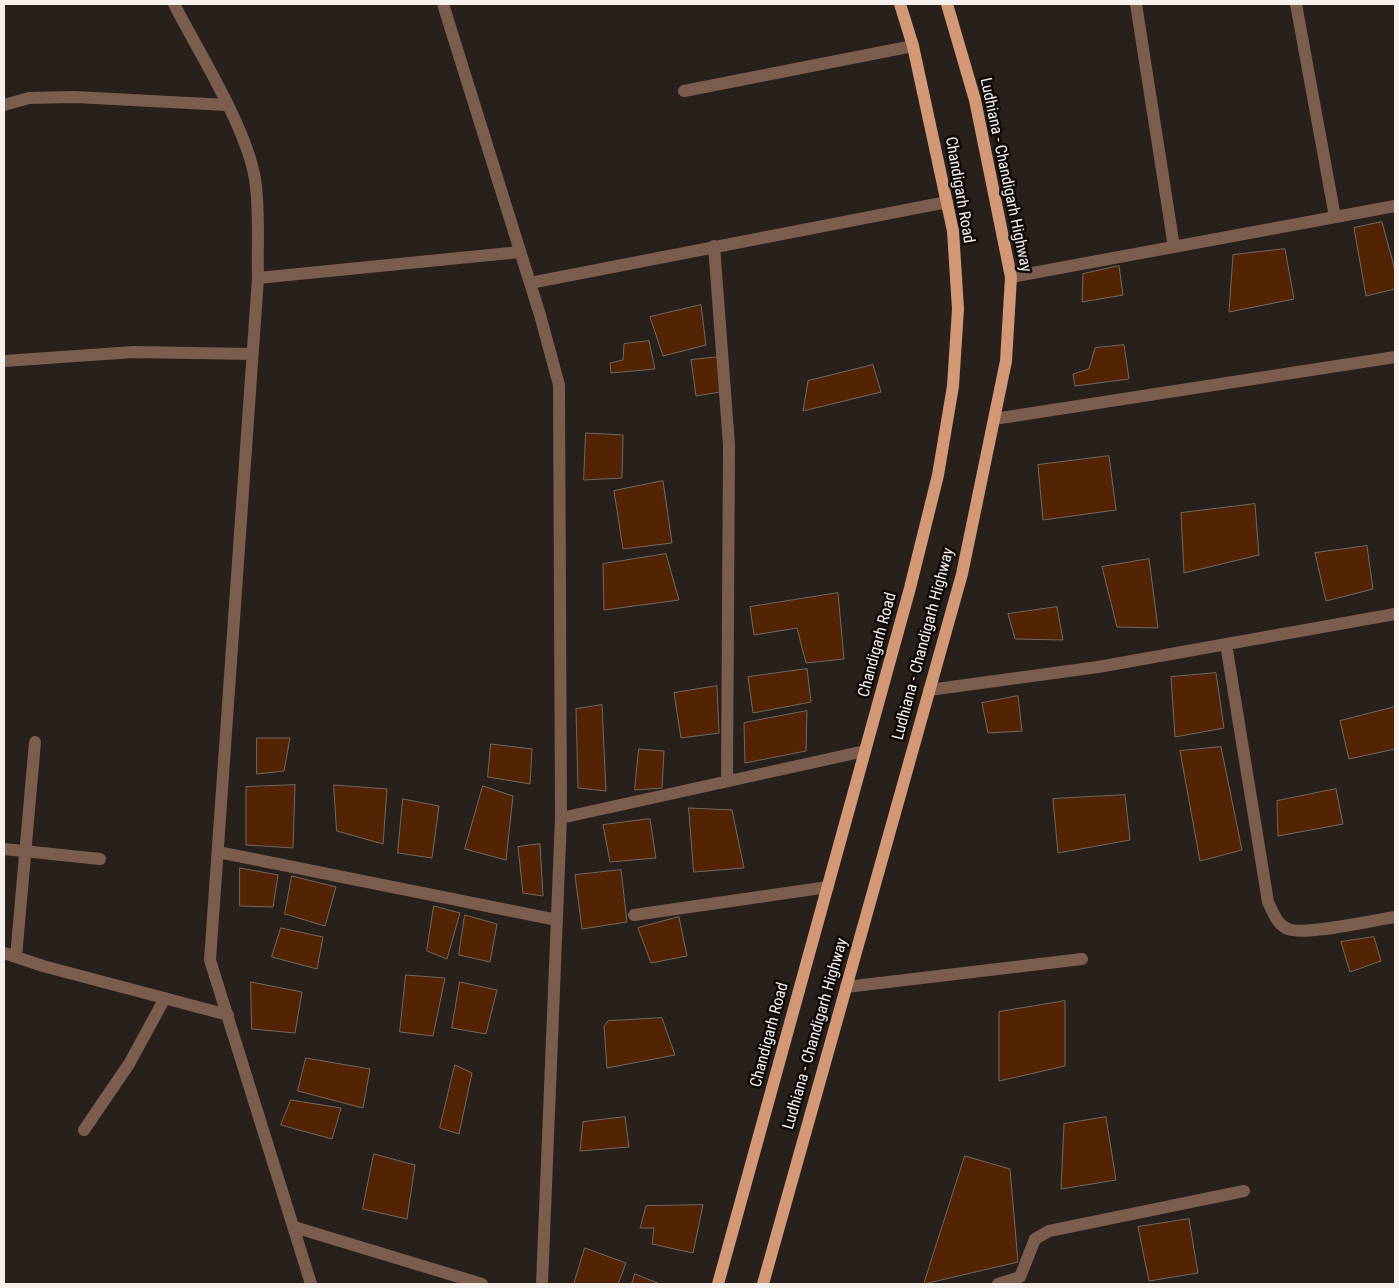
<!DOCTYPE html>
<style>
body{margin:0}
#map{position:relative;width:1399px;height:1288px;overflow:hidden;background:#28201b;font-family:"Roboto Condensed",sans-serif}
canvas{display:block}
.frame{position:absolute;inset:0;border:5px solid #f7f1ee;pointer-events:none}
</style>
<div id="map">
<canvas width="1399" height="1288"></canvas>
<div class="frame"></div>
</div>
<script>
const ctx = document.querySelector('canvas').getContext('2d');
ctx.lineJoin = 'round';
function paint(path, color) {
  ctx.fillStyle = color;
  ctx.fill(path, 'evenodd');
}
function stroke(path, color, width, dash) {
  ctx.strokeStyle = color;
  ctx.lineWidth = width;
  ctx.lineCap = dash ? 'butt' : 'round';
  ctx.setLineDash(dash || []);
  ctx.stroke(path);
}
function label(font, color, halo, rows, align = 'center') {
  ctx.font = font + ' "Roboto Condensed",sans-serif';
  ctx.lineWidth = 5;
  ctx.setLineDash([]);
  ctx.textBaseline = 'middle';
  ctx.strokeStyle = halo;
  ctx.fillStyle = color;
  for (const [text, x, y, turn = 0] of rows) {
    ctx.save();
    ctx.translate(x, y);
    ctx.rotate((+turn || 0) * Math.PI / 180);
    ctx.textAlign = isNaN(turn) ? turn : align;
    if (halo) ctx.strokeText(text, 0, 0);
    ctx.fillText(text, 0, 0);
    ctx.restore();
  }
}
const building = new Path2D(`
 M1382 222 1395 270V289L1366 296 1354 228Z
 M1285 249 1294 299 1229 312 1233 255Z
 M1119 266 1123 295 1082 302 1083 274Z
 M701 305 706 345 663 356 650 317Z
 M649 341 655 369 611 373 610 363 623 360 624 344Z
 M1124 345 1129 379 1075 386 1073 374 1089 369 1095 348Z
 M719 357 720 392 696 396 691 360Z
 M873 365 881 392 803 411 808 381Z
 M586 433 623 435 622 478 584 480Z
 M1109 456 1116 510 1043 520 1038 465Z
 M663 481 672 543 623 549 614 491Z
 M1255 504 1259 555 1184 573 1181 513Z
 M1367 546 1373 589 1326 601 1315 553Z
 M666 554 679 600 604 610 603 564Z
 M1149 559 1158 628 1117 627 1102 567Z
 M838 593 844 659 806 663 797 628 754 635 750 607Z
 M1057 607 1063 640 1015 639 1008 614Z
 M807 669 811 702 753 713 748 677Z
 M1216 673 1224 728 1175 737 1171 677Z
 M717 686 719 733 681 738 674 693Z
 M1018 696 1022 731 988 733 982 703Z
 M602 705 606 791 578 788 576 709Z
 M1395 707V749L1349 759 1340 721Z
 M807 711 806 751 745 763 744 723Z
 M257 738H290L284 771 257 774Z
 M491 744 532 749 530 784 488 777Z
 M1221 747 1242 850 1200 861 1180 751Z
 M639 749 664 751 662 788 635 790Z
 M295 785 293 848 246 845V787Z
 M334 785 387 789 383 844 337 831Z
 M483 786 513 796 506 860 465 849Z
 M1336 789 1343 824 1278 836 1277 801Z
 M1125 795 1130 840 1058 853 1053 799Z
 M403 799 439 806 432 858 398 853Z
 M689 808 732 810 744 868 694 872Z
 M650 819 656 858 610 862 603 825Z
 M540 844 543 896 523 893 518 847Z
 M240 868 278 875 273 907 240 906Z
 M621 870 627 922 582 929 575 875Z
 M292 876 336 887 325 926 285 914Z
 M434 906 460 913 447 959 427 951Z
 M465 915 497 924 490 962 459 955Z
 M679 917 687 956 651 963 638 928Z
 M281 928 323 937 317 969 272 957Z
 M1374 937 1381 961 1350 972 1341 942Z
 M406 975 445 978 433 1036 400 1032Z
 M251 982 302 992 295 1033 252 1029Z
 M460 982 497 990 486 1034 452 1028Z
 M1065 1001V1066L999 1081V1012Z
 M662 1018 675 1055 607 1068 604 1026 608 1021Z
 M306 1058 370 1069 363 1108 298 1091Z
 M455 1065 472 1073 459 1134 440 1128Z
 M291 1100 341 1108 332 1139 281 1125Z
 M625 1117 629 1147 580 1151 583 1122Z
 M1106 1117 1116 1180 1061 1189 1064 1124Z
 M374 1154 415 1165 407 1219 363 1209Z
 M965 1156 1010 1169 1018 1262 924 1284Z
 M703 1205 693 1253 652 1244 654 1228H640L646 1206Z
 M1189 1219 1198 1273 1149 1281 1138 1227Z
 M585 1248 626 1263 618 1284H574Z
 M635 1274 660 1284H632Z`);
paint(building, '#522404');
stroke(building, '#726862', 1);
stroke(new Path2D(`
 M846 987 1082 959
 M998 1284 1020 1277 1035 1239 1049 1231 1244 1191`), '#7a5d4d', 12);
stroke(new Path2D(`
 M174 4C199 53 246 126 255 179 260 211 257 246 258 278L210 960 311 1284
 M443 4 540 315 559 385 561 818 542 1284
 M1136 4 1174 247
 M1296 4 1335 217
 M684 91 913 46
 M4 105 29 98 75 97 227 105
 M714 246 729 445 727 781
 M1011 277 1395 206
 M258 278 520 252
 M530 283 947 202
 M4 361 134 352 252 354
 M994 419 1395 357
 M1226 644 1268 902C1273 912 1277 925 1288 929 1305 936 1374 920 1395 917
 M929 690 1098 667 1395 614
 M561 818 865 751
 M4 849 100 859
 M218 852 557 920
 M634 915 828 887
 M4 953 43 966 228 1015
 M16 957 35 742
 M84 1130 129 1064 165 998
 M294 1227 482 1284`), '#7a5d4d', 12);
stroke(new Path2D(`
 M718 1284 910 588 938 475 953 386 958 309 953 231 913 46 900 4
 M763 1284 962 574 1006 361 1011 277 975 100 947 4`), '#d39875', 12);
label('16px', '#f7f1ee', '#0e0a08', [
 ["Ludhiana - Chandigarh Highway",1005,175,78],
 ["Chandigarh Road",959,190,80],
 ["Ludhiana - Chandigarh Highway",924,644,-75],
 ["Chandigarh Road",878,645,-75],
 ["Ludhiana - Chandigarh Highway",816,1034,-74],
 ["Chandigarh Road",770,1035,-75]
]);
</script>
